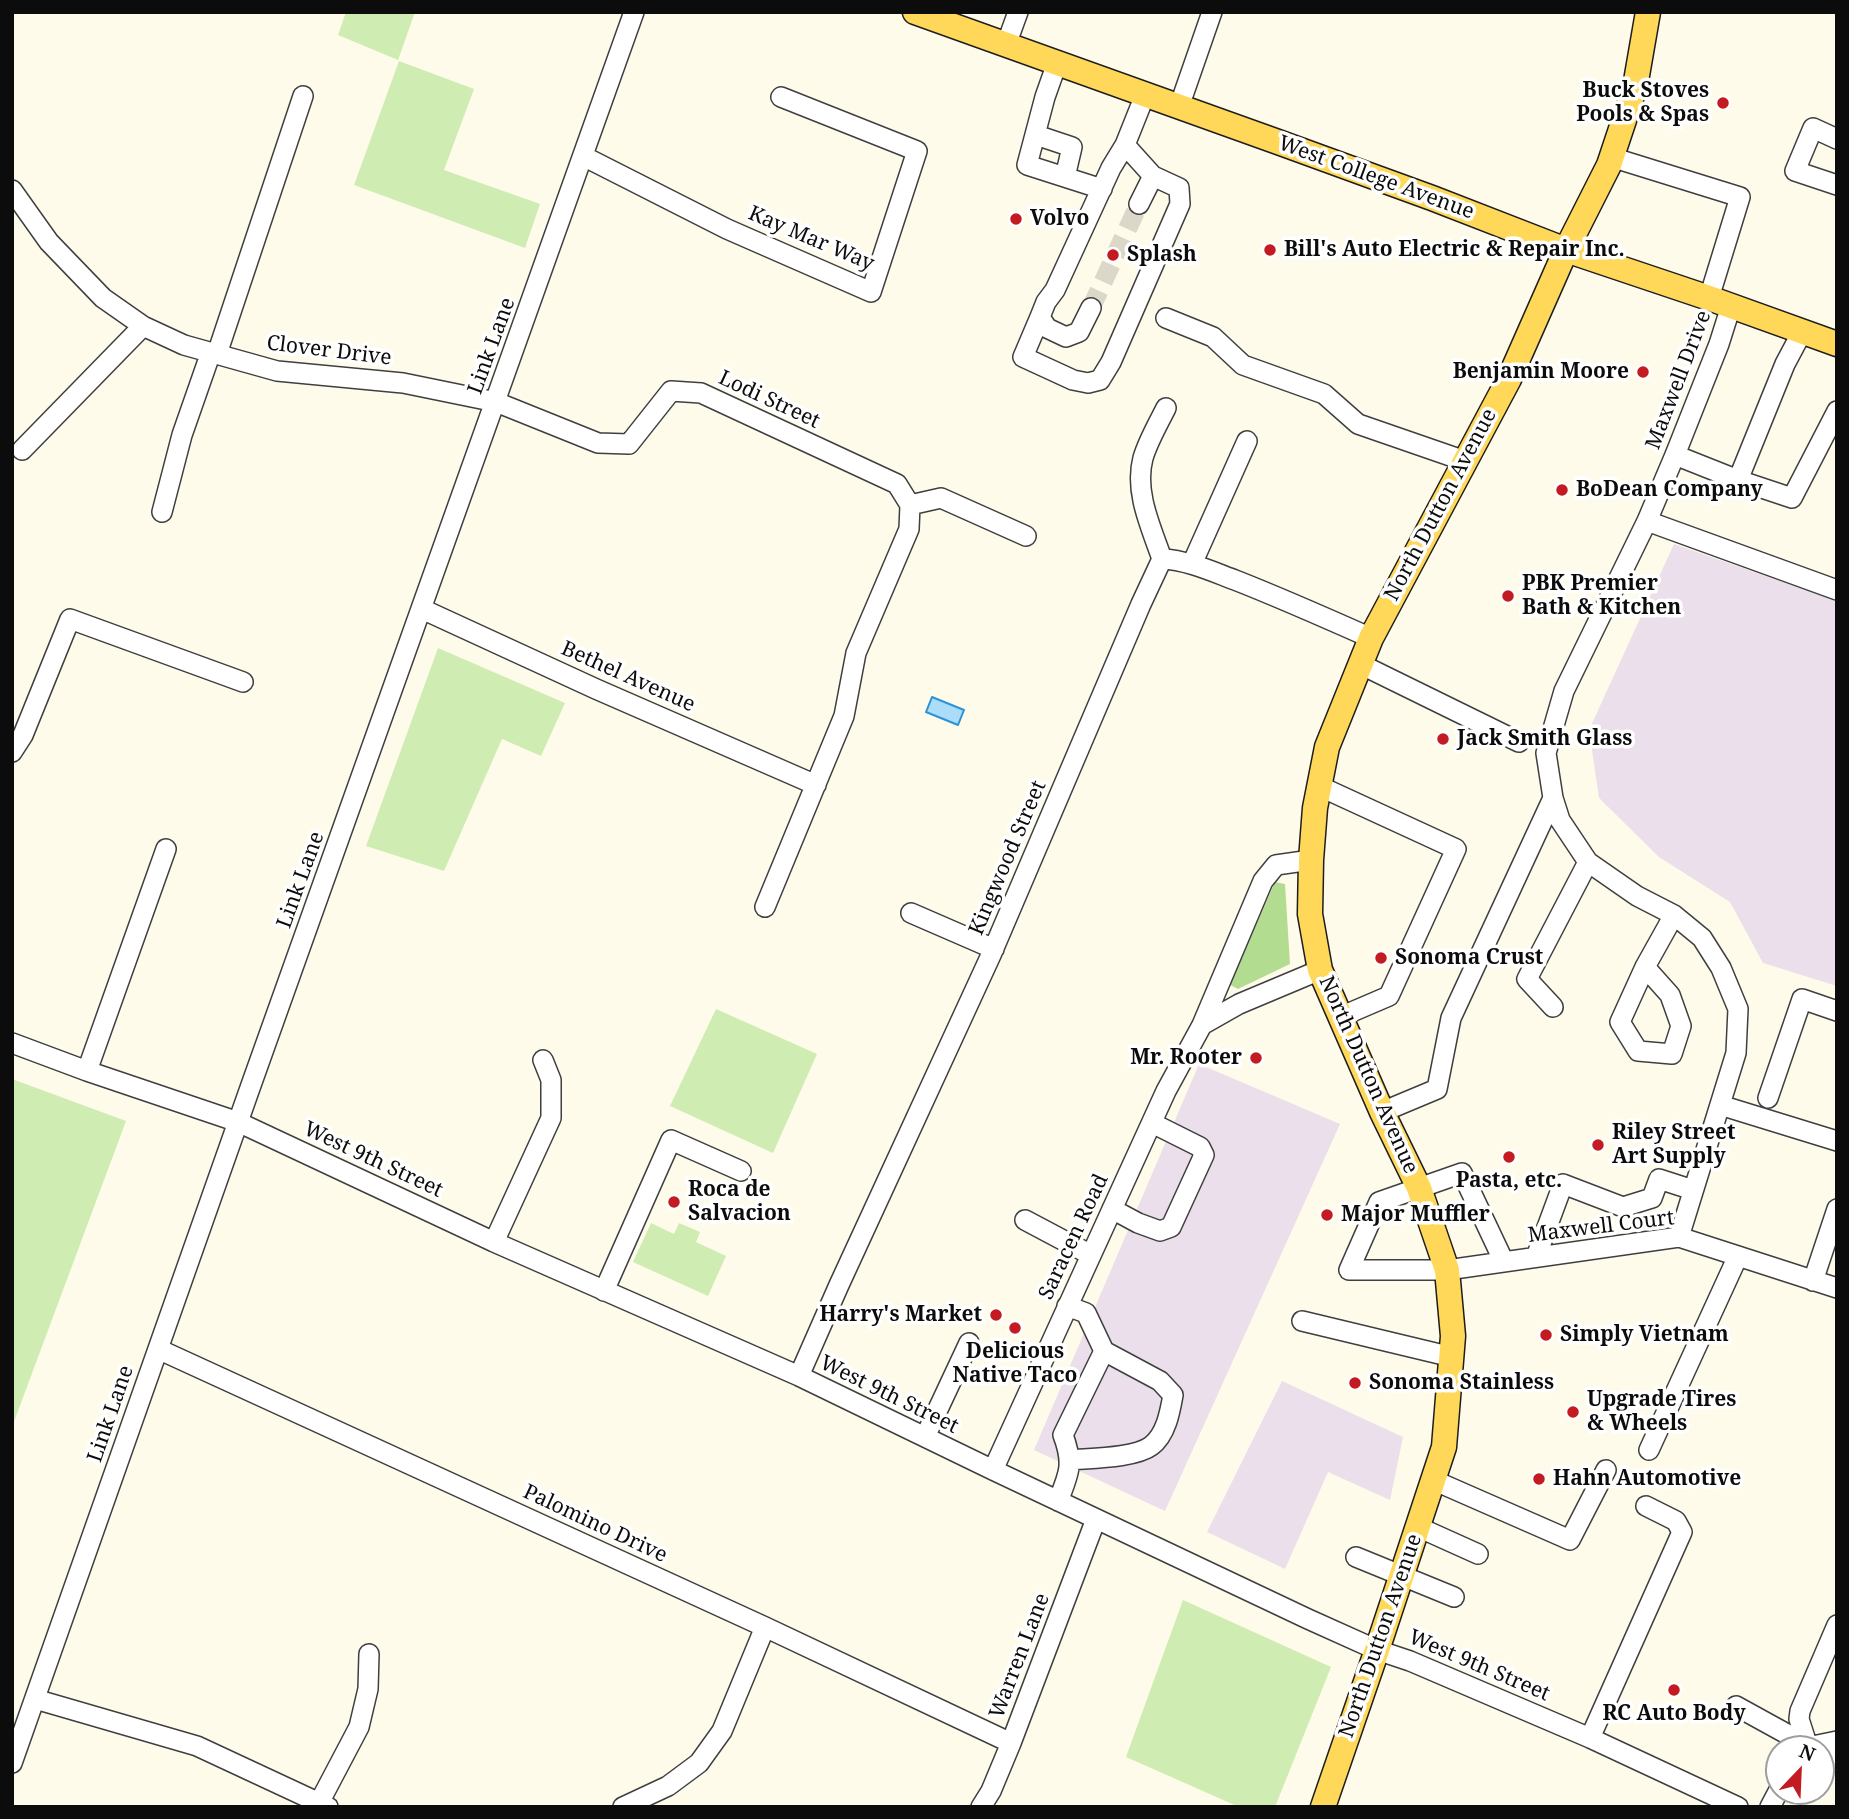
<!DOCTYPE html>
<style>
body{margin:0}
#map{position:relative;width:1849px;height:1819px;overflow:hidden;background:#fffbea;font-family:"Noto Serif",serif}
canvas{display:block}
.frame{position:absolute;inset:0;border:14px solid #0c0c0c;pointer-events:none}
.north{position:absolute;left:1765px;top:1735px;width:70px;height:70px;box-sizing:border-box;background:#fff;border:2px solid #9e9e9e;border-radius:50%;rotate:23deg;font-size:19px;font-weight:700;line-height:28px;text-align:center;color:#0c0c0c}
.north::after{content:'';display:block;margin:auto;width:24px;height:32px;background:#c41b22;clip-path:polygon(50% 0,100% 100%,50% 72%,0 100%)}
</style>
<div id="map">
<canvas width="1849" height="1819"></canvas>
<div class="frame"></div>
<div class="north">N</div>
</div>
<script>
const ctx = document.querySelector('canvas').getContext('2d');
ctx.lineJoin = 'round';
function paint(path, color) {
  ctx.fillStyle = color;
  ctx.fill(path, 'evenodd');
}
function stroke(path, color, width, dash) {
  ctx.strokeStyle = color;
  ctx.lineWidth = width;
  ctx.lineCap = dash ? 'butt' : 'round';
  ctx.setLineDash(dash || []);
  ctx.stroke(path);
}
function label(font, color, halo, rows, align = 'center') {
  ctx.font = font + ' "Noto Serif",serif';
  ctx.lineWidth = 7;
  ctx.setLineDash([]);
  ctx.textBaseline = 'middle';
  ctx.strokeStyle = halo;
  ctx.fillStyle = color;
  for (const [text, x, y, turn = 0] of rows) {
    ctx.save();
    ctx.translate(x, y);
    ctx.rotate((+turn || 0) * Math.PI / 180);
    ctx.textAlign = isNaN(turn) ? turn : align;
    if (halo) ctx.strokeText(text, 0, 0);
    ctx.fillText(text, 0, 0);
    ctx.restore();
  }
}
paint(new Path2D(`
 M1674 544 1837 601V986L1763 963 1730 902 1659 857 1599 798 1589 730Z
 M1199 1064 1340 1124 1165 1511 1034 1450Z
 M1282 1381 1403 1437 1390 1500 1328 1472 1285 1569 1207 1532Z`), '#eadfeb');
paint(new Path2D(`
 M346 12H415L398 60 338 35Z
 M399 61 474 89 444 170 540 204 525 248 354 185Z
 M438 648 565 703 541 756 502 739 444 871 366 846Z
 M716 1009 817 1054 773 1153 670 1106Z
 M12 1079 126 1121 12 1427Z
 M651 1223 674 1234 679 1223 700 1232 696 1242 726 1256 708 1296 633 1262Z
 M1183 1600 1331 1667 1275 1807H1239L1126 1757Z`), '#cfecb2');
paint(new Path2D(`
 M1275 882 1285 884 1290 964 1238 989 1230 985Z`), '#b2dd90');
const water = new Path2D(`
 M932 697 964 710 958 725 926 712Z`);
paint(water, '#abdcfa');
stroke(water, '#2d92d6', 2);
stroke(new Path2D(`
 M1091 308 1139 204`), '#dbd7c9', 19, [19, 10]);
const minor = new Path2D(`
 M1006 45 1018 12
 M1057 63 1045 97 1027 165 1102 189
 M1179 107 1212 12
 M1036 135 1072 147 1065 177
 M1837 139 1813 128 1795 171 1837 185
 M1125 145 1145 95
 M583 156 727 229 871 292 917 151 781 97
 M1611 157 1740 197 1709 298
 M12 190 49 242 103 298 143 326 184 345 277 371 403 383 496 402 598 443 629 444 671 391 701 393 897 484 910 505 909 529 856 653 844 716 765 907
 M1091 308 1079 332 1066 337 1047 328 1040 317 1046 302 1055 290 1111 168 1125 145 1153 176 1139 204
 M1040 317 1023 357 1073 380 1088 383 1100 380 1111 362 1180 204 1179 188 1153 176
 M1166 318 1213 337 1243 365 1324 394 1358 424 1465 461
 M1802 332 1785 364 1738 480 1792 498 1837 411
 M217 354 303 96
 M22 450 143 326
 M1675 455 1738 480
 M910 505 941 498 1026 536
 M162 512 182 435 211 352
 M1647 521 1837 590
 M1162 559C1151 527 1134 492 1143 458 1148 441 1158 424 1166 408
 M1192 564 1247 441
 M422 609 596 689 816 785
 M1360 664 1519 742
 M12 752 23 735 70 619 243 682
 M1319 786 1456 849 1389 996 1340 1017
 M911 913 994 949
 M1645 967 1670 995 1681 1026 1672 1054 1638 1051 1620 1022 1645 967 1674 915
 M1553 1007 1527 979 1588 862
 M1202 1025 1263 881 1276 865 1311 860
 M12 1043 87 1071 238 1122 494 1242 799 1376 993 1470 1308 1619 1377 1650 1410 1661 1590 1738 1738 1807
 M87 1071 166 849
 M1768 1098 1802 999 1837 1011
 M1720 1105 1837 1141
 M1382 1112 1437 1089 1451 1018 1553 798
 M1112 1209 1138 1223 1160 1231 1171 1227 1204 1155 1200 1147 1152 1123
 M1025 1220 1091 1255
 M1679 1237 1736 1053 1738 1009 1721 968 1702 938 1674 915 1637 896 1588 862 1560 820 1553 798 1546 753 1564 691 1647 521 1675 455 1719 344 1731 306
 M494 1242 551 1118V1080L543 1060
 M1536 1257 1563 1184 1623 1207 1652 1198 1659 1179 1693 1190
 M1504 1262 1462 1173 1379 1202 1349 1270H1447L1679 1237 1837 1288
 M1813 1281 1837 1209
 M604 1291 671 1140 741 1171
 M1302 1321 1452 1357
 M158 1349 765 1627 1011 1743
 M799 1376 839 1285 991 955 1141 604 1162 559C1187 560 1211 571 1235 580 1281 598 1326 618 1371 638
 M925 1437 969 1343
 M1649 1450 1738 1256
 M1069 1460C1091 1458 1135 1458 1151 1446 1166 1435 1170 1412 1173 1395L1160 1381 1104 1351
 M993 1470 1166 1091 1202 1025 1239 1004 1320 970
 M1433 1480 1570 1540 1606 1470
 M1058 1501C1069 1474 1074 1464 1063 1435L1104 1351 1086 1313 1067 1306
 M1418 1527 1478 1554
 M1356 1557 1454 1597
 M1837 1625 1800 1711 1799 1719 1808 1747 1837 1741
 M35 1699 197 1746 328 1807
 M1736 1706 1796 1739 1811 1749
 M1590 1738 1682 1532 1676 1521 1646 1506
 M1821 1753 1837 1761
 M12 1763 250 1088 634 12
 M319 1803 359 1727 368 1689 369 1654
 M623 1807 668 1786 699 1763 722 1731 765 1627
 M981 1807 991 1791 1011 1743 1096 1519
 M1770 1807 1779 1790`);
const major = new Path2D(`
 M915 12 1278 142 1432 198 1566 250 1709 298 1837 344
 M1323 1807 1377 1650 1444 1447 1453 1336 1447 1270 1419 1188 1382 1112 1320 970 1310 914 1311 860 1315 808 1327 747 1371 638 1509 379 1566 250 1609 165 1635 87 1648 12`);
stroke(minor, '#3f3f3f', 22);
stroke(major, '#1d1d1d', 27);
stroke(minor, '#fff', 19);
stroke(major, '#ffd85a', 24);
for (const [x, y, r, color] of [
 [1723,103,7,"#c41b22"],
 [1016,219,7,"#c41b22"],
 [1270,250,7,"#c41b22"],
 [1113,255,7,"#c41b22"],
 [1643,372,7,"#c41b22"],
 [1562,490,7,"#c41b22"],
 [1508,596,7,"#c41b22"],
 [1443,739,7,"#c41b22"],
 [1381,958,7,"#c41b22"],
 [1256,1058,7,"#c41b22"],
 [1598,1145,7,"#c41b22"],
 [1509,1157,7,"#c41b22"],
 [674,1202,7,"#c41b22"],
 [1327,1215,7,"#c41b22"],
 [996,1315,7,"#c41b22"],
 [1015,1328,7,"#c41b22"],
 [1546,1335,7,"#c41b22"],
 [1355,1383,7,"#c41b22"],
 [1573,1412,7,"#c41b22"],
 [1539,1479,7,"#c41b22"],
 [1674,1690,7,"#c41b22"]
]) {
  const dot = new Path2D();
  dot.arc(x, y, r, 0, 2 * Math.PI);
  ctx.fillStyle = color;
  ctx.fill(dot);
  stroke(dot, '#fff', 2.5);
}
label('bold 21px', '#0c0c0c', '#fff', [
 ["Buck Stoves",1709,91,"right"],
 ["Pools & Spas",1709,115,"right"],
 ["Volvo",1030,219],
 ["Bill's Auto Electric & Repair Inc.",1284,250],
 ["Splash",1127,255],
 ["Benjamin Moore",1629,372,"right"],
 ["BoDean Company",1576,490],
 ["PBK Premier",1522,584],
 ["Bath & Kitchen",1522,608],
 ["Jack Smith Glass",1457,739],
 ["Sonoma Crust",1395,958],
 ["Mr. Rooter",1242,1058,"right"],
 ["Riley Street",1612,1133],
 ["Art Supply",1612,1157],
 ["Pasta, etc.",1509,1181,"center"],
 ["Roca de",688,1190],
 ["Salvacion",688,1214],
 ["Major Muffler",1341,1215],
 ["Harry's Market",982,1315,"right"],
 ["Simply Vietnam",1560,1335],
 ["Delicious",1015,1352,"center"],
 ["Native Taco",1015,1376,"center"],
 ["Sonoma Stainless",1369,1383],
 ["Upgrade Tires",1587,1400],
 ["& Wheels",1587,1424],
 ["Hahn Automotive",1553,1479],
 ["RC Auto Body",1674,1714,"center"]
], 'left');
label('21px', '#0c0c0c', '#fff', [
 ["West College Avenue",1376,178,20],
 ["Kay Mar Way",811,239,23],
 ["Link Lane",492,346,-70],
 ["Clover Drive",329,351,7],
 ["Maxwell Drive",1679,380,-69],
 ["Lodi Street",769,400,25],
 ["North Dutton Avenue",1441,505,-62],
 ["Bethel Avenue",628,677,24],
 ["Kingwood Street",1008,858,-67],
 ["Link Lane",301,880,-70],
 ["North Dutton Avenue",1368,1075,66],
 ["West 9th Street",373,1160,25],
 ["Maxwell Court",1601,1227,-7],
 ["Saracen Road",1074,1237,-65],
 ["West 9th Street",889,1395,26],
 ["Link Lane",111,1414,-71],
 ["Palomino Drive",595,1524,25],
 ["North Dutton Avenue",1381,1636,-71],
 ["Warren Lane",1020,1656,-69],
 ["West 9th Street",1479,1666,23]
]);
</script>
